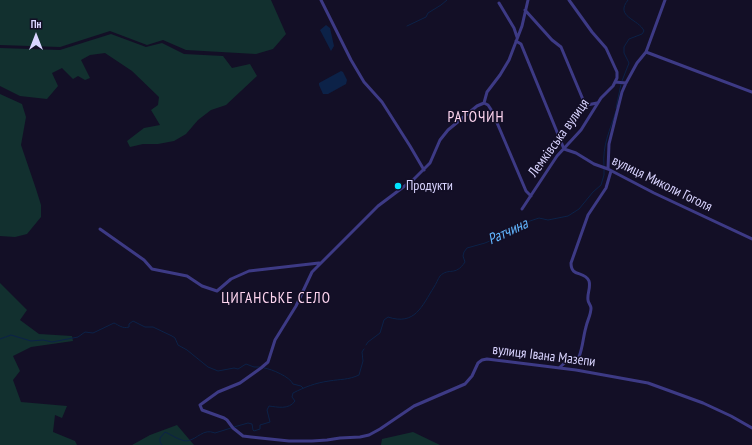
<!DOCTYPE html>
<meta charset="utf-8">
<style>
body{margin:0}
#map{position:relative;width:752px;height:445px;overflow:hidden;background:#130f26;font-family:"PT Sans Narrow",sans-serif}
canvas{display:block}
.north{position:absolute;left:16px;top:16px;width:40px;height:40px;-webkit-text-stroke:3px #130f26;paint-order:stroke;rotate:0deg;font-size:11px;font-weight:700;line-height:16px;text-align:center;color:#d9d4ff}
.north::after{content:'';display:block;margin:auto;width:14px;height:18px;background:#d9d4ff;clip-path:polygon(50% 0,100% 100%,50% 72%,0 100%)}
</style>
<div id="map">
<canvas width="752" height="445"></canvas>
<div class="north">Пн</div>
</div>
<script>
const ctx = document.querySelector('canvas').getContext('2d');
ctx.lineJoin = 'round';
function paint(path, color) {
  ctx.fillStyle = color;
  ctx.fill(path, 'evenodd');
}
function stroke(path, color, width, dash) {
  ctx.strokeStyle = color;
  ctx.lineWidth = width;
  ctx.lineCap = dash ? 'butt' : 'round';
  ctx.setLineDash(dash || []);
  ctx.stroke(path);
}
function label(font, color, halo, rows, align = 'center') {
  ctx.font = font + ' "PT Sans Narrow",sans-serif';
  ctx.lineWidth = 3;
  ctx.setLineDash([]);
  ctx.textBaseline = 'middle';
  ctx.strokeStyle = halo;
  ctx.fillStyle = color;
  for (const [text, x, y, turn = 0] of rows) {
    ctx.save();
    ctx.translate(x, y);
    ctx.rotate((+turn || 0) * Math.PI / 180);
    ctx.textAlign = isNaN(turn) ? turn : align;
    if (halo) ctx.strokeText(text, 0, 0);
    ctx.fillText(text, 0, 0);
    ctx.restore();
  }
}
paint(new Path2D(`
 M0 0H271L286 34 273 49 256 54 186 50 163 40 147 45 110 31 60 47 0 45Z
 M111 34 146 47 162 43 184 54 223 56 232 68 250 64 257 76 226 105 211 110 198 120 186 134 174 141 158 144H143L130 147 127 141 144 128 160 125 151 110 158 105 159 97 132 71 105 53 90 55 81 60 90 78 85 80 78 76 73 79 62 68 52 73 58 86 47 99 20 96 0 86V48L60 50Z
 M0 94 22 104 26 117 21 145 36 189 41 205V217L27 234 15 237 0 236Z
 M0 283 27 310 20 320 39 334 72 336 73 341 31 347 13 356 20 371 13 380 21 402 67 406 62 418 55 415 53 432 75 441 77 445H0Z
 M177 425 194 445H132L150 435Z
 M413 432 440 445H381L382 439Z`), '#12302f');
paint(new Path2D(`
 M326 25 330 28 334 46 331 51 320 30Z
 M341 71 343 72 347 80 346 84 328 94H323L319 85V83Z`), '#0c2248');
stroke(new Path2D(`
 M407 26 426 17 428 13 441 5 447 0
 M622 81 629 63 624 53V47L629 39 642 34 644 31C639 19 614 17 628 0
 M616 108 621 84
 M604 166C602 146 610 130 616 111
 M0 339 11 335 31 341 43 340 52 342 78 337 85 332 93 333 114 323C119 325 122 329 129 327V324L133 321 145 327H153L172 336 175 338 178 345 187 350 208 367 218 371 234 368 238 369 246 364 254 367H260
 M366 345 368 342 380 333 384 320 388 317C415 326 422 306 434 287 436 284 438 279 440 276 449 267 455 277 465 262L463 256 464 252 467 248 485 243 511 232 530 221 539 218 548 220 568 216 579 209 593 192 601 185 604 175V169
 M264 368C272 369 290 377 293 384L301 386 303 388
 M234 427 248 423 252 424 253 430 254 431 260 429V425L270 422 267 410 269 406C277 407 289 410 295 401L292 397 293 393C305 387 315 383 329 381 341 379 348 380 359 375L363 361 362 352 364 349
 M162 445 160 442V438L165 432C172 435 180 441 187 441 198 439 203 428 215 433L231 428`), '#0c2248', 1);
stroke(new Path2D(`
 M321 0 351 60 364 82 382 102 410 146 424 170
 M528 0 522 26 509 60 500 75 487 92 484 103 477 106 448 130 440 140 430 163 414 179 378 206 312 272 296 306 275 340 268 362 261 368 240 383 218 392 200 405 202 410 224 418 227 420 233 428 243 436 251 437 289 441H312L327 440 340 438 360 437 369 435 380 429 414 406 465 384 472 376 478 363 482 360 487 359 576 370 648 383 703 403 731 416 752 428
 M499 3 514 28 517 37
 M525 10 552 40 561 47 584 102 587 105 597 103
 M516 41 521 44 564 149 576 153 594 164 608 169 654 193 752 239
 M646 52 752 92
 M615 82 626 83
 M484 103 488 105 492 111 526 191 531 196
 M608 169 609 144 622 92 626 83 637 63 646 52 665 0
 M522 209 557 156 581 130 601 98 613 86 617 78V72L606 48 592 32 569 0
 M100 229 144 260 152 269 187 276 202 286 217 291 231 279 249 271 319 263
 M559 368 568 360 579 357C583 347 583 337 586 327 587 321 591 315 591 308 591 305 588 303 588 300 587 293 591 288 589 281 584 270 571 278 571 263L588 215 606 188 611 171`), '#3d3a85', 3);
for (const [x, y, r, color] of [
 [398,186,4,"#00e5ff"]
]) {
  const dot = new Path2D();
  dot.arc(x, y, r, 0, 2 * Math.PI);
  ctx.fillStyle = color;
  ctx.fill(dot);
  stroke(dot, '#130f26', 1.5);
}
label('14px', '#d9d4ff', '#130f26', [
 ["Лемківська вулиця",559,138,-54],
 ["вулиця Миколи Гоголя",662,184,26],
 ["вулиця Івана Мазепи",544,356,7]
]);
label('14px', '#d9d4ff', '#130f26', [
 ["Продукти",406,186]
], 'left');
ctx.letterSpacing = '1px';
label('15px', '#ffd6f0', '#130f26', [
 ["РАТОЧИН",476,118],
 ["ЦИГАНСЬКЕ СЕЛО",276,299]
]);
ctx.letterSpacing = '0px';
label('italic 15px', '#62b6ff', '#130f26', [
 ["Ратчина",508,232,-25]
]);
</script>
